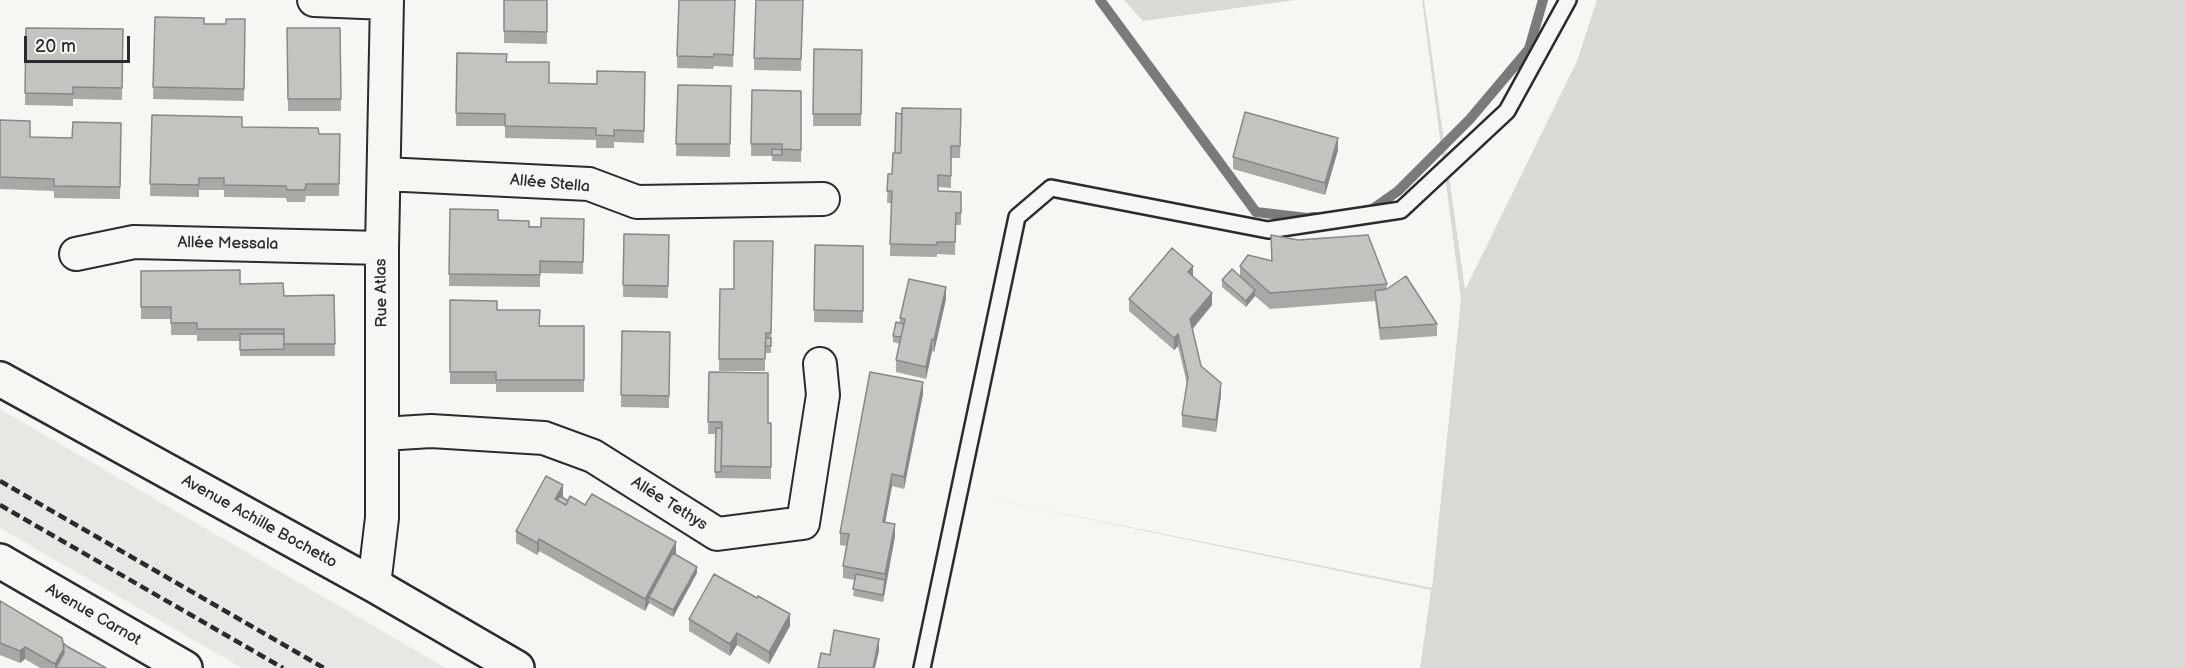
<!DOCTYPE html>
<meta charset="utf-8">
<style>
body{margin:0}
#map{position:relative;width:2185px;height:668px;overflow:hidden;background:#f6f6f2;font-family:"Balsamiq Sans",sans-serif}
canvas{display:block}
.scale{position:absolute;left:24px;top:36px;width:106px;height:27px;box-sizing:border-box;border:3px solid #2b2b2b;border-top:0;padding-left:8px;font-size:18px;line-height:21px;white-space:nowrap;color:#2b2b2b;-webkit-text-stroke:4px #f6f6f2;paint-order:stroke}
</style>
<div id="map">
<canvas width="2185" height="668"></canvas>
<div class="scale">20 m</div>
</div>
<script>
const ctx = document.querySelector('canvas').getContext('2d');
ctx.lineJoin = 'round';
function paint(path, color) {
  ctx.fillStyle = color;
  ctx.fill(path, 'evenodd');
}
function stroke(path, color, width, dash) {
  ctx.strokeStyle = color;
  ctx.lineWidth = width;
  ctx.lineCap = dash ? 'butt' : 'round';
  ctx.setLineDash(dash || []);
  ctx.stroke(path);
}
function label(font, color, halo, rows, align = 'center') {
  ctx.font = font + ' "Balsamiq Sans",sans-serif';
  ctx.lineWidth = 5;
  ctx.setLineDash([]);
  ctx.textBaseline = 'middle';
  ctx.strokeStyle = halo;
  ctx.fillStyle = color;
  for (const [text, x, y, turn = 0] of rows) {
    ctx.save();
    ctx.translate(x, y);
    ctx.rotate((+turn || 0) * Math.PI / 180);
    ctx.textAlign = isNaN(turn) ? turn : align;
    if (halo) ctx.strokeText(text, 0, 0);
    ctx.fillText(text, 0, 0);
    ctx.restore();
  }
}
paint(new Path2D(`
 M0 409 446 668H242L0 528Z`), '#e7e7e3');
paint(new Path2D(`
 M1124 0H1295L1143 21Z
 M1422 0H1424L1465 290 1577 61 1597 0H2185V668H1420L1431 590 981 497 1432 588 1461 299Z`), '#d9d9d5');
stroke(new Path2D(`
 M1100 0 1256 212 1307 218 1315 217
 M1363 211 1371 210 1398 191 1470 119 1529 49 1543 0`), '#7a7a78', 10);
const lane = new Path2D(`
 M922 668 1017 217 1051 188 1268 230 1401 210 1507 111 1568 0`);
const street = new Path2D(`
 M314 0 387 3
 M384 174 589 184 637 202 823 199
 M76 254 134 242 382 248
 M383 434 431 431 544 438 593 456 717 534 803 523 823 395 820 364
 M374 585 382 518V248L387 0`);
const secondary = new Path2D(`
 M0 379 374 585 517 668
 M0 561 185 668`);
stroke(lane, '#2b2b2b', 20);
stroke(street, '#2b2b2b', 36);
stroke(secondary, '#2b2b2b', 38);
stroke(lane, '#f6f6f2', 15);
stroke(street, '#f6f6f2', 32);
stroke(secondary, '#f6f6f2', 33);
stroke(new Path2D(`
 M0 481 324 668
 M0 505 283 668`), '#2b2b2b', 4.5, [9, 4.5]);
paint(new Path2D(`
 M504 0H547V44L504 43Z
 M735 0 733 67 714 66 713 69 677 68V56Z
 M803 0 801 71 754 70V58Z
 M155 17 204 24H226L245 19 244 101 153 99Z
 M26 28 123 29 122 100 73 99V106L25 105Z
 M287 28H340L341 111H288Z
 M814 49 862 50 861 126H813Z
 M457 53 507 62 549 83 597 84 645 72 644 143 614 142V148H596V140L505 138V126H456Z
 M678 85 731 86 730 157 676 156Z
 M752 90 801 91V162L772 161V156H751Z
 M152 115 242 127 319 134H340L339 196H306L305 202H287L286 198 224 197V190H199V197L150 196Z
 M0 120 30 137 72 138 121 123 120 199 54 198V191L0 189Z
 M961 121 960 158H951V188L938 187V191L961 192V225H956L955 255 937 254V257L890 256 891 203H887L888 174H892Z
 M1338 150 1325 195 1233 169V157Z
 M450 209 529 226 541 227 584 219 583 274 540 273V287L449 286Z
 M624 234 669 235 668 298 623 297Z
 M1271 235 1387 284V289L1437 324V336L1380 340 1375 301 1270 309 1255 296 1246 307 1222 287V280L1240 276V266L1271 261Z
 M773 241 771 353H765V371H719L720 289H734Z
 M815 245 863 246V323L814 322Z
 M141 271 240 284 284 296 334 295 335 356H240V341H197V335H171V319H141Z
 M1193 276 1212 305 1193 329 1201 366 1221 395 1216 432 1182 427V415L1187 384 1178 346 1174 350 1129 311V299Z
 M946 299 934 352 932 351 926 379 896 372V360L900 344 893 342V336L900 323V318Z
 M450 300 497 310 539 326H584V392H496V384H450Z
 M622 331 670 332 669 408 621 407Z
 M709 372 768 423H771V479L715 478 716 434H708Z
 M923 394 904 489 892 486 885 522 895 536 883 602 853 596 855 580 843 578V566L846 546 840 545V533Z
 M563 497 676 554V555L697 573 673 617 649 603 645 611 539 551 537 555 516 543V531Z
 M0 601 63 643 106 668H40L25 659 20 663 0 655Z
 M689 619 790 626 769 664 737 645 730 656 689 631Z`), '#a8a8a5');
paint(new Path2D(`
 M1338 138V150L1325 195V183Z
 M1193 266V278L1188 272Z
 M946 287V299L934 352V340Z
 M1255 290V296L1246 307V301Z
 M1212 293V305L1190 331V319Z
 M1178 334V346L1174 350V338Z
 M932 339V351L926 379V367Z
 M923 382V394L904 489V477Z
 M1221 383V395L1216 432V420Z
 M892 474V486L883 534V522Z
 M563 485V497L558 506 555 499Z
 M895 524V536L883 602 885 574Z
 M539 539V551L537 555V543Z
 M676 542V554L652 599 649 597V603L645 611V599Z
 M697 567V573L673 617V610Z
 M790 614V626L769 664V652Z
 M737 633V645L730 656V644Z
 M879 639V651L875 668H873Z
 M25 647V659L20 663V651Z
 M64 648V660L60 668H55V664Z`), '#888886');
const building = new Path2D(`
 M504 0H547V32L504 31Z
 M679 0H735L733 55 714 54 713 57 677 56Z
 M756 0H803L801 59 754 58Z
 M155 17 204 18V24H226V19H245L244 89 153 87Z
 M26 28 123 29 122 88 73 87V94L25 93Z
 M287 28H340L341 99H288Z
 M814 49 862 50 861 114H813Z
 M457 53 507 54 506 62H549V83L597 84V71L645 72 644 131 614 130V136L596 135V128L505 126V114L456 113Z
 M678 85 731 86 730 144H676Z
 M752 90 801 91V150L782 149V144H751Z
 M902 108 961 109 960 146H951V176L938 175V191L961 192V213H956L955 242H937V245L890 244 892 191H887L888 174H892L893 153H901Z
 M1245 112 1338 138 1325 183 1233 157Z
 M896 113 902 114 901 153H895Z
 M152 115 242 117V127L318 128 319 134H340L339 184H306L305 190H287L286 186 224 185V178H199V185L150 184Z
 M0 120 30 121V137L72 138 73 122 121 123 120 187 54 186V179L0 177Z
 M772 149 782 150V155H772Z
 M450 209 498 210V220L529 221V227H541V218L584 219 583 262 540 261V275L449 274Z
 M624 234 669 235 668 286 623 285Z
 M1271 235 1298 240 1368 235 1387 284 1270 293 1240 266 1248 255 1272 261Z
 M734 241H773L771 333H766L765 359H719L720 289H734Z
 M815 245 863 246V311L814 310Z
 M1172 248 1193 266 1188 272 1212 293 1190 319 1201 366 1221 383 1216 420 1182 415 1188 377 1178 334 1174 338 1129 299Z
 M1232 269 1255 290 1246 301 1222 280Z
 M240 270V284L283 283 284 296 334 295 335 344H284V329H197V323H171V307H141V271Z
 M1406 276 1437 324 1380 328 1375 291 1387 289Z
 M909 279 946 287 934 340 932 339 926 367 896 360 905 319 900 318Z
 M450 300 497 301V310H540L539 326H584V380H496V372H450Z
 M896 322 904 324 901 337 893 336Z
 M622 331 670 332 669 396 621 395Z
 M240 334H284V349L240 350Z
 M766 338H771V346H765Z
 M709 372 768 373V423H771V467L721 466 722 422H708Z
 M870 372 923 382 904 477 892 474 883 522 895 524 885 574 843 566 849 534 840 533Z
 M716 428H722L721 472H715Z
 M546 476 563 485 555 499 566 505 570 496 585 505 592 494 676 542 645 599 539 539 537 543 516 531Z
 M560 496 568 501 566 505 557 500Z
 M673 553 697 567 673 610 649 597Z
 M714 574 757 598 758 596 790 614 769 652 737 633 730 644 689 619Z
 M856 574 885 580 883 595 853 589Z
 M0 601 62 638 64 648 55 664 25 647 20 651 0 643Z
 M834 630 879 639 873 668H818L821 653 830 655Z
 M63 643 68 647 106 668H56L64 653Z`);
paint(building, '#c3c3c0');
stroke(building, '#888886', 1.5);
label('16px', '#2b2b2b', '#f6f6f2', [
 ["Allée Stella",550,184,5],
 ["Allée Messala",228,244,1],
 ["Rue Atlas",382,293,-91],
 ["Allée Tethys",669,504,32],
 ["Avenue Achille Bochetto",259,522,29],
 ["Avenue Carnot",93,615,30]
]);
</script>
